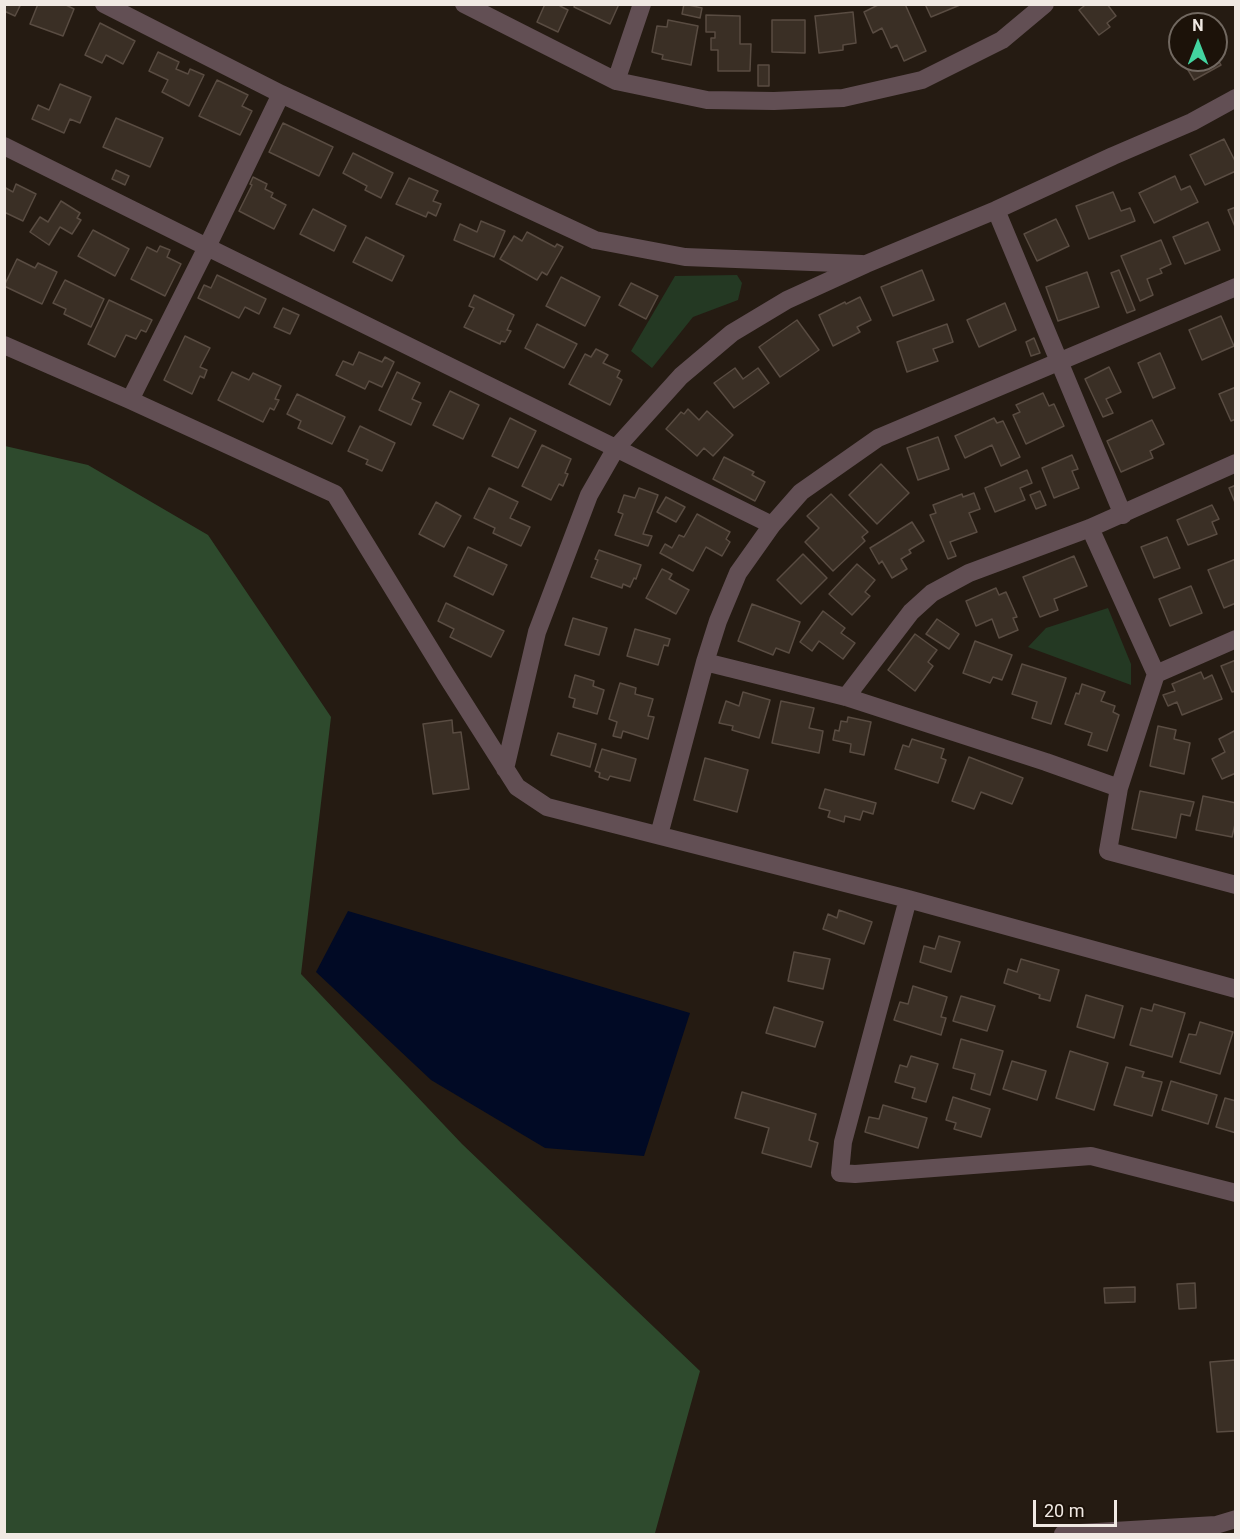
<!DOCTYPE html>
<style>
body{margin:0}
#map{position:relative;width:1240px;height:1539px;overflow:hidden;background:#251b12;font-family:Roboto,sans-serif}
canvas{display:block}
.frame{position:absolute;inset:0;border:6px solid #f0e9e3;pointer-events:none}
.north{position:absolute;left:1168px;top:12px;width:60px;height:60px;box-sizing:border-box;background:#1c1209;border:2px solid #716860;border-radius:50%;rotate:0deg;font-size:16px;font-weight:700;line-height:24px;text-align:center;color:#f0e9e3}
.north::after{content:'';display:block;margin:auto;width:21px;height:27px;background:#43d4a0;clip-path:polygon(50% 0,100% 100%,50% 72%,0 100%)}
.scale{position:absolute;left:1033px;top:1500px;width:84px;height:27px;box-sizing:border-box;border:3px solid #f0e9e3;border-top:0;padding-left:8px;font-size:18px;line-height:21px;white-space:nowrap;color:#f0e9e3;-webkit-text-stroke:4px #1c1209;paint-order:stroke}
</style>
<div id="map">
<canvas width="1240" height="1539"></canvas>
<div class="frame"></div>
<div class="north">N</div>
<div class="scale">20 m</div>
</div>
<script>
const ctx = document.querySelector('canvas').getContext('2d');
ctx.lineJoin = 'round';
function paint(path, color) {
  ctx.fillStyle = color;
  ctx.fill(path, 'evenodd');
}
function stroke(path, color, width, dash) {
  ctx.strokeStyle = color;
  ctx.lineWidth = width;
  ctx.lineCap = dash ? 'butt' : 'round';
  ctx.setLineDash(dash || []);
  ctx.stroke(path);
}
paint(new Path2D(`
 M737 275 742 283 738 300 693 317 652 368 631 351 675 276Z
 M1108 608 1131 664V685L1028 647 1046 628Z`), '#243923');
paint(new Path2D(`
 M5 446 88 465 208 535 331 717 301 974 462 1144 700 1371 655 1533 649 1534H5Z`), '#2e4a2d');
paint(new Path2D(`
 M348 911 690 1013 644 1156 545 1148 431 1080 316 972Z`), '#010a25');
const building = new Path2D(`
 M4 4H15L20 6 15 16 4 11Z
 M38 4H64L74 9 63 36 30 24Z
 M545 4H561L560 6 568 10 558 32 537 22Z
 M575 4H619L610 24 574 7Z
 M684 4 702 8 700 18 682 14Z
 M880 4H905L926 51 904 61 897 45 891 48 882 28 873 33 864 12Z
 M925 4H960V5L931 17Z
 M1083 4H1107L1116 16 1107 23 1110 27 1099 35 1079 10 1084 6Z
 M853 12 856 43 843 45V50L819 53 815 16Z
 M706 15 740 16V44H751L750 71H718V50H711V38H715V32H706Z
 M668 20 698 26 691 65 662 59 663 55 652 52 657 26 667 27Z
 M772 20H805V53L772 52Z
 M100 23 135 41 123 64 106 55 102 63 85 55Z
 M1180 37V57L1171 43Z
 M158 52 179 62 176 69 188 74 190 69 204 75 189 106 162 92 168 80 149 71Z
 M1216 56 1221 65 1194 80 1182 60H1216Z
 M758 65H769V86H758Z
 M217 80 248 95 242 106 252 111 240 135 199 116Z
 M60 84 91 97 80 123 70 119 64 133 32 119 38 105 49 110Z
 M116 118 163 138 150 167 103 147Z
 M283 123 333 147 319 176 269 152Z
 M1224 139 1236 163V171L1205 185 1190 155Z
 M353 153 393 173 381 198 365 190 367 186 343 173Z
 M116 170 129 176 125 185 112 179Z
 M1175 176 1181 190 1190 186 1198 202 1154 223 1139 193Z
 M253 177 267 184 265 189 273 193 271 197 286 205 274 229 239 211 252 185 250 184Z
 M409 178 438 191 433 201 441 204 436 216 428 212 426 217 396 204Z
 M16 184 36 194 23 221 4 212V187L13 192Z
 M1113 192 1121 211 1130 208 1135 221 1089 239 1076 206Z
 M61 201 80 213 77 218 81 220 72 234 60 227 49 245 30 232 40 217 48 222Z
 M1236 207V229L1228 210Z
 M313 209 346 226 334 251 300 234Z
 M1056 219 1069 246 1037 261 1024 234Z
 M481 221 505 231 494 257 454 240 460 224 477 232Z
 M1208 222 1220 250 1185 264 1173 237Z
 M93 230 129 249 115 276 78 256Z
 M527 232 555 247 557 244 563 247 547 275 542 272 537 280 500 259 514 236 522 241Z
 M366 237 404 256 392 281 353 262Z
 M1161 240 1171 264 1160 269 1162 273 1147 279 1153 295 1140 301 1121 256Z
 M160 246 170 250 167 257 181 264 165 296 131 279 147 247 157 252Z
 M17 259 35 268 38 263 57 272 42 304 4 286Z
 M922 270 934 300 893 316 881 287Z
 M1119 270 1135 310 1127 313 1111 273Z
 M1087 272 1099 307 1058 321 1046 287Z
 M217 275 266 299 259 314 245 307 239 318 198 298 204 285 211 288Z
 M561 277 600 297 585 326 546 306Z
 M65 280 104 299 91 327 64 314 66 309 53 303Z
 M631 283 658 296 646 319 619 305Z
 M474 295 514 315 507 330 511 331 505 342 501 341 500 344 464 327 474 308 469 306Z
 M860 297 871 320 857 327 860 332 833 346 819 315 845 302 846 304Z
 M109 300 152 320 146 332 141 330 136 339 126 335 115 357 88 344Z
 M1005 303 1016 330 979 347 967 320Z
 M283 308 299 315 290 334 274 327Z
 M1221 316 1234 346 1202 360 1189 330Z
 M797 320 819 350 780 377 759 347Z
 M537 324 577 344 564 368 525 348Z
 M947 324 953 342 933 349 938 361 907 372 897 342Z
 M185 336 210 348 200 367 207 370 204 378 200 376 192 394 164 380Z
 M1034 338 1040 353 1031 356 1026 342Z
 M596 349 608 355 603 363 620 371 617 377 622 380 610 405 569 384 585 354 591 357Z
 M359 352 382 362 385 357 394 362 382 387 369 381 365 389 336 375 343 361 353 365Z
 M1160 353 1175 388 1153 398 1138 363Z
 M1109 367 1121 392 1106 399 1113 413 1103 417 1085 379Z
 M735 368 743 379 758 368 769 383 734 408 714 383Z
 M232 372 249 380 253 373 281 386 275 399 279 400 274 410 270 408 263 422 218 400Z
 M397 372 420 383 412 399 421 403 411 425 379 410Z
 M1236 387V419L1231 421 1219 394Z
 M450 391 479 405 463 439 433 425Z
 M1043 393 1049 406 1054 404 1064 426 1026 444 1013 415 1020 412 1016 405Z
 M297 394 345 417 332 444 298 428 301 421 287 414Z
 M688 409 699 420 707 411 733 435 713 456 704 448 697 456 666 429 681 412 684 414Z
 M510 418 536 431 518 468 492 456Z
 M994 418 997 423 1003 421 1020 457 1001 466 992 445 965 458 955 436Z
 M1152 420 1164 444 1150 451 1153 458 1121 472 1107 441Z
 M360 426 395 443 382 471 366 464 368 460 348 451Z
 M938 437 949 469 918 480 907 448Z
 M542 445 571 459 565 473 568 474 563 486 559 484 551 500 522 486Z
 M1072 455 1078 469 1072 471 1079 488 1054 498 1042 468Z
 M724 457 754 472 752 475 765 482 755 501 713 479Z
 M881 464 909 493 877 524 849 495Z
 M1027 470 1032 483 1020 488 1025 500 995 512 985 488Z
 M1236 485V505L1229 488Z
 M489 488 518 502 510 518 530 527 521 546 493 533 495 528 474 518Z
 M639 488 658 495 643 534 652 536 648 546 615 535 623 514 618 512 624 495 635 498Z
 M1040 491 1046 505 1036 509 1030 495Z
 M974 493 980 509 969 513 977 532 950 542 956 556 948 559 930 515 936 513 933 505 962 494 963 497Z
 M831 494 868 532 862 537 865 541 833 571 805 542 819 528 807 516Z
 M666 497 685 507 676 522 657 512Z
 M436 502 461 516 444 547 419 534Z
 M1212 505 1219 519 1212 522 1217 534 1188 545 1177 520Z
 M697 514 730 532 726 539 730 542 722 556 706 547 693 571 660 553 665 544 672 548 679 535 684 537Z
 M912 522 924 541 909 550 911 553 901 559 907 569 892 578 882 561 879 564 870 548Z
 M1167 537 1180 568 1154 578 1141 547Z
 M468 547 507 565 493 595 454 576Z
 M599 550 641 565 636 579 634 578 630 587 623 584 622 588 591 577 598 560 595 559Z
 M803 554 827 578 801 604 777 580Z
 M1074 556 1087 586 1054 599 1058 610 1040 617 1023 577Z
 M1236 559V603L1224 608 1208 570Z
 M857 564 875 580 865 592 870 596 852 615 829 594Z
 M662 569 672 574 669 579 689 590 676 614 646 598Z
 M1191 586 1202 613 1170 626 1159 599Z
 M996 588 999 595 1006 592 1017 617 1013 618 1018 630 999 638 992 619 976 626 966 601Z
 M446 603 504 631 491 657 450 637 454 629 438 621Z
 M752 604 800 622 789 653 776 648 773 655 738 641Z
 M823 611 845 628 841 633 855 643 843 659 819 641 812 651 800 642Z
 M573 618 607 628 599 655 565 645Z
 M937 619 959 634 949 649 926 634Z
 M635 629 670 639 668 646 664 645 658 665 627 656Z
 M915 634 937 650 928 662 933 666 915 691 888 670Z
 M975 641 1012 655 1002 680 993 677 990 683 963 673Z
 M1236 660V691L1232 692 1221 666Z
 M1022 664 1066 678 1051 724 1032 718 1037 702 1012 694Z
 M1201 672 1204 679 1212 675 1222 699 1182 715 1177 702 1168 706 1163 695 1175 691 1172 684Z
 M575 675 594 681 593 686 604 690 597 714 573 707 575 699 569 697Z
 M620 683 636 688 635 694 653 699 648 716 654 717 648 739 623 731 621 738 613 736 617 722 609 719Z
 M1082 684 1105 692 1101 701 1115 706 1113 712 1119 715 1107 751 1088 745 1092 733 1065 724 1076 693 1079 694Z
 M743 692 770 700 759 738 732 730 733 726 719 723 726 701 739 706Z
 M781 701 814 708 809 728 823 731 819 753 772 743Z
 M848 717 871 722 864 755 850 752 851 744 833 740 835 730 839 731 841 721 847 722Z
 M452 720 453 733 461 732 469 789 433 794 423 724Z
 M1158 726 1176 730 1174 739 1190 743 1184 774 1150 766Z
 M1236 730V773L1222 779 1212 759 1225 752 1219 739Z
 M558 733 596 744 590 767 551 755Z
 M912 739 944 749 941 758 946 760 938 783 895 769 903 745 909 747Z
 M602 749 636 759 630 781 610 776 608 780 599 777 600 773 595 771Z
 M969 757 1023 778 1012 804 981 792 974 809 952 801Z
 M705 758 748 770 737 812 694 800Z
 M825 789 876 803 873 814 863 811 860 820 845 816 844 822 828 817 830 811 819 808Z
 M1140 791 1194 802 1190 816 1181 814 1176 838 1132 829Z
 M1203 796 1236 803V820L1232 837 1196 830Z
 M839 910 872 922 864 944 823 929 828 914 837 918Z
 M939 936 960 942 951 972 920 962 924 946 935 949Z
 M794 952 830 959 823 989 788 981Z
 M1021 959 1059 970 1050 1001 1039 998 1040 995 1004 983 1008 969 1017 972Z
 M913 986 947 997 941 1017 946 1018 941 1035 894 1020 900 1002 908 1004Z
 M1086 995 1123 1006 1114 1038 1077 1027Z
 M961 996 995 1006 987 1031 953 1021Z
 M1154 1004 1185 1013 1172 1057 1130 1045 1141 1008 1152 1011Z
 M774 1007 823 1022 815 1047 766 1033Z
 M1200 1022 1233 1032 1220 1074 1180 1062 1189 1034 1196 1035Z
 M961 1039 1003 1051 990 1095 971 1089 975 1074 953 1068Z
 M1070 1051 1108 1063 1094 1110 1056 1098Z
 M911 1056 938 1064 926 1102 912 1098 915 1088 895 1082 900 1065 907 1067Z
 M1012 1061 1046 1071 1037 1100 1003 1089Z
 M1126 1067 1144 1072 1142 1077 1162 1082 1152 1116 1114 1105Z
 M1171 1081 1217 1095 1208 1124 1162 1110Z
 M742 1092 816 1114 809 1140 818 1143 811 1167 762 1153 769 1128 735 1118Z
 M953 1097 990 1109 981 1137 954 1129 956 1123 946 1120Z
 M1225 1098 1236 1101V1133L1216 1127Z
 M883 1105 927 1118 918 1148 865 1132 869 1117 879 1119Z
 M1195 1283 1196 1308 1179 1309 1177 1284Z
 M1135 1287V1302L1105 1303 1104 1288Z
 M1236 1360V1431L1217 1432 1210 1362Z`);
paint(building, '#3a2f25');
stroke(building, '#594c42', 1.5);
stroke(new Path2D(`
 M104 4 281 94 595 240 685 257 862 264
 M464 4 616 81 707 100 774 101 843 98 922 80 1002 40 1045 4
 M616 81 642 4
 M4 146 207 247 772 525
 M996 210 1123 515
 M4 345 130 400 335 494 446 675 517 787 547 807 908 899 1236 989
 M130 400 207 247 281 94
 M1090 528 1156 674
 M1236 639 1156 674 1119 788 1108 851 1236 885
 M846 697 911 612 932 593 969 573 1090 528 1236 463
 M505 769 537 632 589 495 616 448 681 376 732 333 787 300 866 264 996 210 1113 156 1192 122 1236 98
 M1119 788 1046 762 846 697 705 662 718 621 738 573 772 525 801 492 878 438 1236 287
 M659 835 705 662
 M908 899 843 1142 840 1173 855 1174 1091 1156 1236 1193
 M1063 1534 1216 1525 1236 1519`), '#624f54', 18);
</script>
